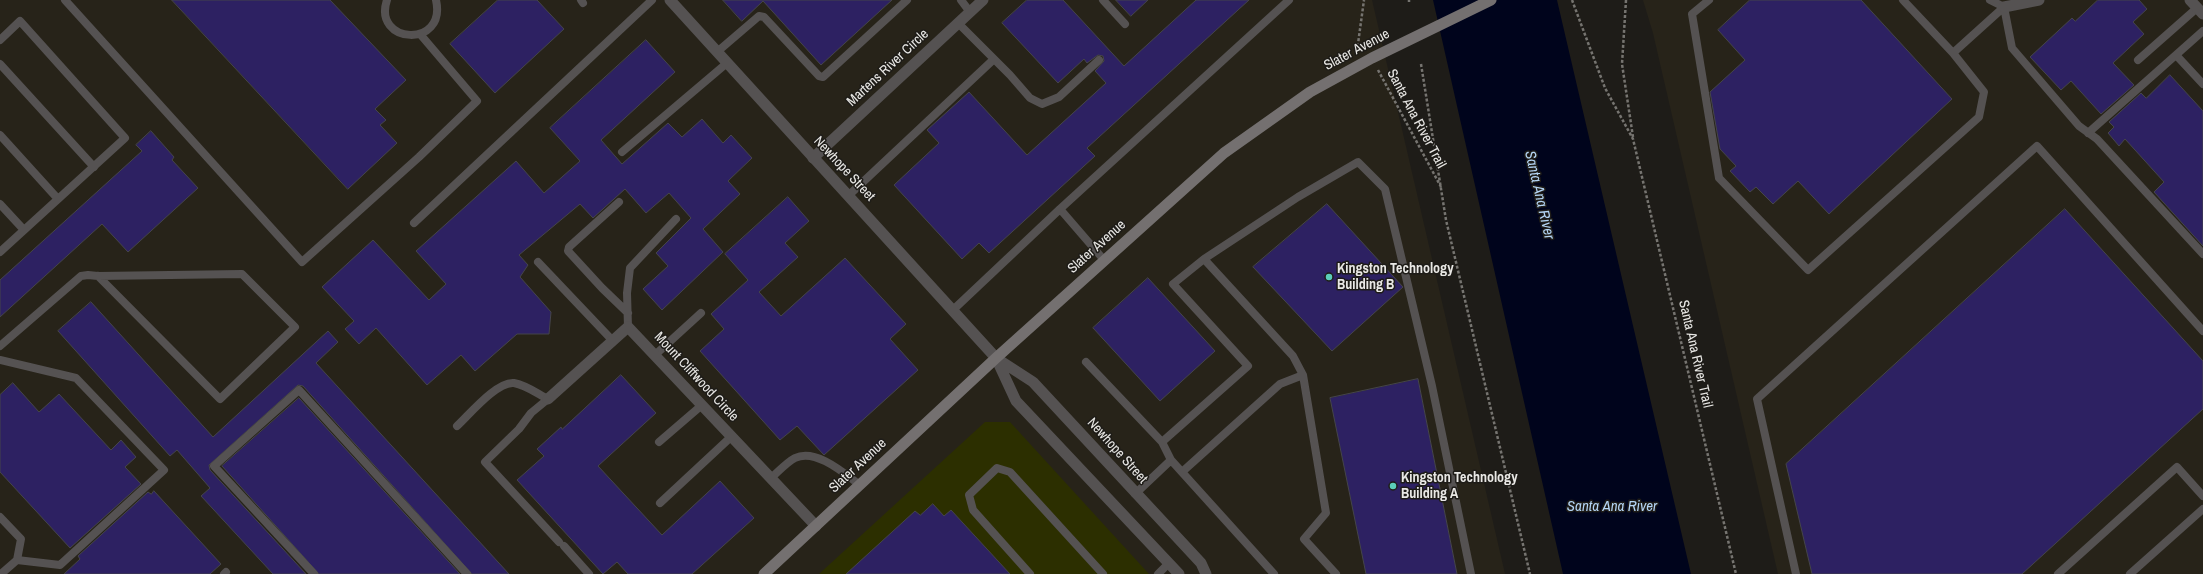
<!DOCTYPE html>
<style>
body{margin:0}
canvas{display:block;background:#1e1c18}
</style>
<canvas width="2203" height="574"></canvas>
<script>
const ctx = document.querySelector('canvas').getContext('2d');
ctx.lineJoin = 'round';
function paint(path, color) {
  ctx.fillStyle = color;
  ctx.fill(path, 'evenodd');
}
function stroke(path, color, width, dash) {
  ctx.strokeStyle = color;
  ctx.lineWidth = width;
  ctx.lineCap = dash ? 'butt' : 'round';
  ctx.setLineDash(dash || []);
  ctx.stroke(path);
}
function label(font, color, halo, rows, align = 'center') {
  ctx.font = font + ' "Archivo Narrow",sans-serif';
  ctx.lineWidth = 3;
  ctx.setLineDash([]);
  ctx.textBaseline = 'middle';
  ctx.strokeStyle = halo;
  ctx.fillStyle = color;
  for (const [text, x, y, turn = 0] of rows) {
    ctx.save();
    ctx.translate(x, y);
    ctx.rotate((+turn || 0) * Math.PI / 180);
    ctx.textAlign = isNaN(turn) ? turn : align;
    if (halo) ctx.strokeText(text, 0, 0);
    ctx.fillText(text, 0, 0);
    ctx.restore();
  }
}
paint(new Path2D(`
 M0 0H1372L1505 574H0Z
 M1643 0H2203V574H1778L1653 33Z`), '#272319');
paint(new Path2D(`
 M985 422H1010L1149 574H819Z`), '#2c2f00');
paint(new Path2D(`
 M1433 0H1557L1691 574H1563Z`), '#00041c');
const building = new Path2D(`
 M172 0H330L406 80 375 109 386 120 380 125 397 143 348 189Z
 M498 0H537L564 29 495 93 450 44Z
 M723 0H892L821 65 763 1 742 21Z
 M1027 0H1063L1124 66 1196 0H1249L1087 148 1095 156 989 253 979 243 962 259 894 185 939 143 927 130 969 92 1027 155 1106 83 1095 71 1104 61 1103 56 1098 55 1087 63 1084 59 1058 83 1002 23Z
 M1116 0H1148L1131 16Z
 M1750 0H1861L1952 99 1829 214 1798 181 1773 204 1756 187 1750 192 1730 171 1736 166 1720 149 1710 92 1745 60 1718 30Z
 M2098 0H2139L2147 9 2133 22 2144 34 2113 63 2134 85 2101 114 2071 81 2061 90 2030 57 2072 18 2075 21Z
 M646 40 675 72 601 140 622 164 668 123 682 137 702 119 723 143 731 135 752 158 728 181 740 194 703 229 723 252 662 310 643 289 668 266 656 253 691 218 669 193 646 213 625 189 593 218 580 204 519 255 528 265 520 277 551 312 549 334H517L475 371 461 355 427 385 376 328 359 344 345 329 354 321 322 287 373 240 429 300 446 284 416 251 516 161 544 193 580 161 550 128Z
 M2170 75 2203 111V246L2154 192 2164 182 2125 139 2119 146 2108 133 2114 127 2109 122 2141 93 2146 98Z
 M151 131 174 157 172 160 198 188 128 252 102 224 0 317V280L142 151 136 145Z
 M788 197 809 221 785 243 798 257 759 292 781 316 845 258 906 324 890 339 918 370 824 455 797 426 780 440 700 351 724 329 711 314 748 280 725 254Z
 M1327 204 1403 287 1332 351 1253 267Z
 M2065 209 2203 361V409L2022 574H1812L1786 464Z
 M1148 278 1215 351 1160 401 1093 328Z
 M91 302 213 437 328 331 338 342 316 363 509 574H472L303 386 298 385 209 465 210 470 306 574H273L201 496 210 488 177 450 170 456 58 331Z
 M621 375 656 413 598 466 662 535 720 481 754 518 692 574H628L617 562 603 574 517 480 544 456 537 449 561 427 562 429Z
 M1418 379 1457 574H1366L1330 398Z
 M13 383 39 412 59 394 111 450 121 440 136 457 125 467 141 484 70 548 0 472V395Z
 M299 398 460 574H319L222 466Z
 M154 491 221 564 210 574H64L80 559 78 556 148 492 151 494Z
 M933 504 944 516 951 510 1010 574H846L915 511 920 515Z`);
paint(building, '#2d2162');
stroke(building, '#45454a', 1);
stroke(new Path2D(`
 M1409 0V2
 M1572 0 1605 88 1633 139 1736 574
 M1626 0 1622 64 1633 137
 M1357 51 1364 0
 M1421 64 1446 220 1530 574
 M1378 70 1441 187`), '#767470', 2.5, [3, 2]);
stroke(new Path2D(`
 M65 0 302 262 419 157 477 101 420 34
 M387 0C372 44 447 49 436 0
 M581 0 583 3
 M961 0 970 12
 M1103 0 1125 24
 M1709 0 1692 14 1719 178 1808 270 1979 117 1984 92 1953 53 1903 0
 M1990 0 2004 7
 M2004 7 2012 48 2079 126 2097 139 2203 254
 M958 23 1010 75 1030 98 1042 104 1059 97 1099 60
 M0 40 20 21 125 138 0 252
 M717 52 759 16 764 17 819 76 823 77 907 0
 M1953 53 2004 7
 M2176 55 2203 84
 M2138 60 2197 8
 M0 64 94 167
 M2088 133 2203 31
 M0 135 58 199
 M622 152 727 63
 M848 196 994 59
 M619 202 569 247 568 251 602 288 628 313
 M0 204 24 230
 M414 223 652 0
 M1104 260 1060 209 1289 0
 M538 262 613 341
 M954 309 1060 209
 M628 327 627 293 630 268 676 219
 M0 346 81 276 88 275 98 276 242 274 295 327 220 399 98 276
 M655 355 701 313
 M0 360 76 378 164 470 60 565 17 560 1 574
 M1086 362 1162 442
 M457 426C469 415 497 381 514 383 526 385 538 394 548 399L531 413 519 429 485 462 559 542
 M659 442 702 405
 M1171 460 1162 442 1248 366 1173 284 1204 259
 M1182 472 1280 384 1303 375
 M771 478C778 472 787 462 795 458 816 448 845 474 860 485
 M1135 494 1171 460 1274 574
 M660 503 732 436
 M0 517 21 539 17 560
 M564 546 589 574
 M224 574 226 572
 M314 574 214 466 299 390 467 574
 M1030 574 973 510 969 495 997 468 1010 472 1103 574
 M1158 574 1169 563
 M1336 574 1304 539 1326 513 1303 375 1293 356 1204 259 1298 197 1358 162 1385 189 1432 386 1471 574
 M1796 574 1757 399 2037 146 2203 331
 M2058 574 2177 467 2203 496
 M2130 574 2203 509`), '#555252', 8);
stroke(new Path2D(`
 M2190 0 2203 14
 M2004 7 2039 0
 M813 158 983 0
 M548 399 628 327 816 526`), '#555252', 11);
stroke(new Path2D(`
 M670 0 996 358 1033 382 1201 563 1206 574
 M996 358 1016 401 1179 574`), '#555252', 11);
stroke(new Path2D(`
 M764 574 996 358 1224 153 1310 92 1372 58 1491 0`), '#747070', 11);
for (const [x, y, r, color] of [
 [1329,277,4,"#5cceba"],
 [1393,486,4,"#5cceba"]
]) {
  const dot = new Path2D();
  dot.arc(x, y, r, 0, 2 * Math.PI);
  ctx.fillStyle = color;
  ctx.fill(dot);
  stroke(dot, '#1e1c18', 1.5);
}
label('14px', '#e9e8e5', '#1e1c18', [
 ["Slater Avenue",1357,50,-28],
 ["Martens River Circle",888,68,-43],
 ["Santa Ana River Trail",1416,119,62],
 ["Newhope Street",844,169,47],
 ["Slater Avenue",1097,247,-42],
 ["Santa Ana River Trail",1695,354,77],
 ["Mount Cliffwood Circle",696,377,47],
 ["Newhope Street",1117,451,48],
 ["Slater Avenue",858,466,-43]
]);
label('bold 14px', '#e9e8e5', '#1e1c18', [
 ["Kingston Technology",1337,269],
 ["Building B",1337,285],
 ["Kingston Technology",1401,478],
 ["Building A",1401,494]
], 'left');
label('italic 15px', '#b4d4f4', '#1e1c18', [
 ["Santa Ana River",1539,195,77],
 ["Santa Ana River",1612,507]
]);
</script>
